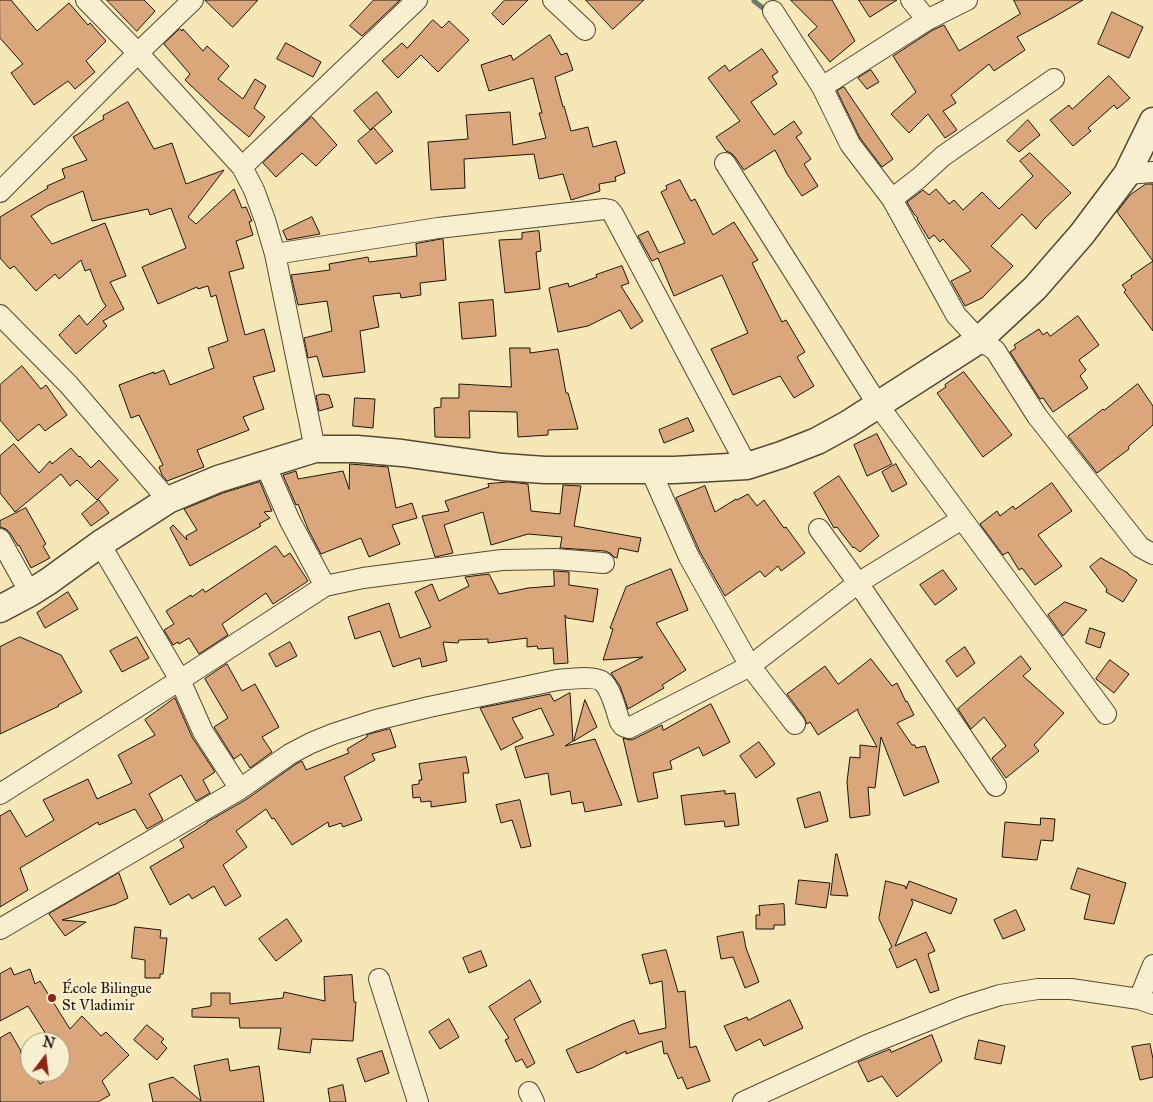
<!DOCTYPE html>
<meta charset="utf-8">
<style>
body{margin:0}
#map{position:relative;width:1153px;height:1102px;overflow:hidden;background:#f5e7b6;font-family:"IM FELL Great Primer",serif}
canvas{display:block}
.north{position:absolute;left:20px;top:1032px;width:50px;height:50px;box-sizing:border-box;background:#f8efd0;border:1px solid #a19780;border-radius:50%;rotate:15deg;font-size:14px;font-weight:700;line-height:20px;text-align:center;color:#1e1409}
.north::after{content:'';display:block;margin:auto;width:18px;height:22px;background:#8f2418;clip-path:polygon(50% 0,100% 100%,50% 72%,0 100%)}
</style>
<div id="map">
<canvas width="1153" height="1102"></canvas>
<div class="north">N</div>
</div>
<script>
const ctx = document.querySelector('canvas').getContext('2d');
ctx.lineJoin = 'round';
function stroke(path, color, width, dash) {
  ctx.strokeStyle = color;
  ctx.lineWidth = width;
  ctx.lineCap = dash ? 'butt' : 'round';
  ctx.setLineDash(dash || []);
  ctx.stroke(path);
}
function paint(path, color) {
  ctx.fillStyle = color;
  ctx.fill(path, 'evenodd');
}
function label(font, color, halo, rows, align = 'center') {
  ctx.font = font + ' "IM FELL Great Primer",serif';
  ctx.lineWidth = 5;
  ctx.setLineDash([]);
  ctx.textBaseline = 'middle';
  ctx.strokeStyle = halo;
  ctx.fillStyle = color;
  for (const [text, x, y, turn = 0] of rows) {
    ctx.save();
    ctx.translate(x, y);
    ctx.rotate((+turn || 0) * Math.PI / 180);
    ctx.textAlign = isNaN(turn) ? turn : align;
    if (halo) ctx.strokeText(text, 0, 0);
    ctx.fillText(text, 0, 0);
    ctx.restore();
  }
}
stroke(new Path2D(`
 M754 1 768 12`), '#6a7b6e', 5);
const building = new Path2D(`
 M0 0H11L37 31 69 3 88 25 90 23 106 41 86 61 95 72 75 89 68 81 34 105 11 73 23 64 0 38Z
 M107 0H144L155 11 137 31Z
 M205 0H258L233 27Z
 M374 0H400L362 36 350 26Z
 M505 0H528L503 25 492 14Z
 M586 0H644L613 29Z
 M791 0H832L855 41 830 62 808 35 817 27Z
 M859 0H897L870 17Z
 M1014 0H1083L1054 17 1017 37 1025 50 994 71 989 64 951 95 956 103 943 111 957 130 945 138 928 114 909 133 891 114 916 92 893 56 933 30 944 25 959 51 1020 14Z
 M1112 12 1143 27 1129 58 1098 44Z
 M433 20 442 28 449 21 469 40 438 72 421 55 398 78 382 61 402 43 407 48Z
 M180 29 182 31 183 29 203 51 207 46 229 66 218 79 243 99 255 79 266 86 254 108 265 117 249 137 220 113 185 80 190 74 164 44Z
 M550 35 561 55 567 53 573 70 555 77 563 107 564 106 571 131 588 127 593 147 616 141 625 173 615 177 616 181 599 184 600 191 571 200 563 174 539 179 534 154 464 159 465 188 431 190 428 142 468 139 466 115 510 112 513 145 546 138 539 113H542L533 78 489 91 481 65 511 55 513 60Z
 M286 43 321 62 313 77 277 59Z
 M762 49 778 72 772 76 777 84 751 102 774 135 794 121 802 133 796 137 811 159 804 164 818 186 802 196 787 174 775 150 744 170 735 157 731 153 726 151 716 137 740 121 708 78 725 65 729 71Z
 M871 70 879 82 867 89 858 78Z
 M1109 76 1130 98 1117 109 1114 105 1088 128 1091 131 1073 146 1050 120 1069 105 1072 109Z
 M844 87 893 159 882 167 860 138 837 91Z
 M377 92 392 112 370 130 354 111Z
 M128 102 154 149 172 143 186 184 224 170 188 217 196 224 234 189 242 208 246 207 252 221 249 222 253 235 236 241 244 268 229 272 245 335 264 329 275 371 253 377 264 409 243 417 249 430 197 450 204 467 167 481 162 475 159 467 163 465 139 415 131 418 119 385 154 372V374L164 370 170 385 214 368 208 348 228 341 216 295 211 297 208 286 198 289 197 287 158 304 142 267 186 248 171 208 150 215 148 209 92 221 83 191 47 206 31 216 52 244 105 223 126 276 110 282 124 309 103 321 107 326 76 354 59 335 79 315 87 325 106 306 102 300 90 269 85 271 81 260 59 279 55 274 36 291 14 266 10 269 0 258V217L48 188 47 186 65 178 62 169 87 160 73 137 104 119 103 116Z
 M312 117 337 145 316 166 302 153 276 177 263 163Z
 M1028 120 1040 135 1019 152 1007 141Z
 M374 128 393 151 376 164 358 141Z
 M1030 153 1071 193 1043 220 1036 229 1022 214 991 246 1013 266 982 298 965 306 951 281 971 271 943 239 940 242 934 235 929 239 917 219 918 218 914 214 907 202 923 190 929 195 936 189 949 204 954 200 963 210 982 192 999 209 1033 176 1020 161Z
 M680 180 691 201 695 199 713 235 734 222 758 260 752 263 782 322 786 320 805 352 797 357 814 386 794 398 780 376 733 395 711 349 748 333 722 275 674 296 658 258 652 261 638 236 648 231 659 253 685 243 661 192 667 189 666 186Z
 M1146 184H1153V331L1124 292 1126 290 1122 285 1132 278 1131 276 1153 261 1117 212 1130 195Z
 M312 217 320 234 287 240 283 231Z
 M539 231 541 251 536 252 540 289 505 293 499 240 522 239V233Z
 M443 239 446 280 420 283 421 295 401 298 400 293 373 296 379 327 360 331 365 372 323 377 317 356 308 358 304 338 332 331 327 301 298 305 291 275 330 270 329 264 368 257 369 262 417 256 416 244Z
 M622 266 629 283 621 286 643 321 631 329 620 310 588 326 558 332 549 288 568 283 569 287 597 277 596 275Z
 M493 300 496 336 462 339 459 303Z
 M1078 316 1099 345 1079 360 1086 370 1080 376 1088 388 1053 412 1043 398 1040 399 1010 352 1016 348 1014 345 1039 329 1043 335 1047 332 1050 336Z
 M510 348H530V353L558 349 566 393H568L578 429 548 430V435L518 437 517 412 469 411 470 438 435 437 434 408 441 407V398H459V384L511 387Z
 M22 366 41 389 46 385 67 415 45 431 39 424 18 441 0 420V385Z
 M964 372 1012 435 983 457 937 393 946 387 945 385Z
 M1138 384 1153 406V425L1128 447 1129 449 1097 473 1068 436 1103 409 1104 410Z
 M323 394 329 395 333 407 319 411 316 396Z
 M355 398 375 399 373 428 353 426Z
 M688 418 694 431 664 443 659 430Z
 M877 434 892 464 867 476 854 445Z
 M14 444 39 473 50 461 52 464 71 448 79 457 80 456 91 468 99 460 118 480 97 500 77 480 70 486 61 474 15 512 0 493V456Z
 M350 464 388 467 396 508 412 503 417 518 392 525 400 544 369 557 361 538 321 554 308 529 298 504 296 505 283 475 296 471 298 479 343 471 349 489Z
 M896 464 907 484 892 492 882 472Z
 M839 476 879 536 860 552 854 547 853 548 837 527 834 528 814 493Z
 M260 482 272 511 264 512 270 518 259 524 261 526 190 566 170 528 173 525 187 540 186 536 197 530 184 509 223 493Z
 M509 482 528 484 531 511 560 514 563 485 581 486 574 526 641 538 638 552 619 548 617 558 614 557 610 553 605 551 560 548 562 537 528 534 491 545 483 512 444 525 453 553 435 557 422 516 449 511 445 501 489 487 488 484Z
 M1052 483 1072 511 1038 535 1062 566 1035 585 1022 568 1019 570 1008 552 1003 555 980 524 997 511 1000 516 1013 506 1015 509Z
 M705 486 715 512 736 499 737 500 748 494 757 506 764 500 784 528 786 527 805 553 781 571 778 566 765 577 760 571 725 596 700 552 676 498Z
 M99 500 109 513 91 526 82 514Z
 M26 508 46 544 43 546 50 558 31 568 19 545 18 546 10 533 6 529 0 527V521Z
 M276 546 284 557 290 553 308 581 273 604 266 593 222 624 228 635 199 654 189 638 179 644 178 642 173 645 164 630 174 624 166 611 191 595 192 597 203 589 205 592Z
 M1101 558 1128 573V574L1137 580 1123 602 1106 592 1107 589 1090 567Z
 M671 569 688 610 656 623 686 670 662 685 664 688 628 709 620 686 611 673 643 657 603 660 613 629 610 628 626 587Z
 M943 570 957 589 935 605 920 585Z
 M554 571 569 572V585L598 589 593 622 567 618 565 615 568 663 554 664 553 648 538 649 537 646 527 647V638L488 643V639L459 640 458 643 443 642 447 661 422 667 420 658 393 667 380 631 355 639 348 617 389 603 400 638 431 627 415 592 432 584 439 601 469 586 465 577 489 574 499 594 528 588 554 586Z
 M68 592 78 609 45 628 37 613Z
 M1065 602 1087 610 1063 636 1048 615Z
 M1090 628 1105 633 1100 648 1086 643Z
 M20 637 61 655 82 692 58 705 59 706 0 734V647Z
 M137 637 149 658 122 672 110 651Z
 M290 642 297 656 276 667 269 654Z
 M965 647 975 663 957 677 946 661Z
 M1021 656 1031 669 1023 676 1064 713 1034 745 1039 751 1006 778 992 758 1006 746 984 717 971 729 958 709Z
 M871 659 892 686 897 683 906 702 907 701 914 715 897 723 912 745H915L916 748 925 746 939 782 904 796 881 737 875 788 868 787 870 815 850 818 847 782 850 757 860 758V745L877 747 858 712V709L818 735 810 722 807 724 804 717 787 694 825 666 838 684Z
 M1110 660 1129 674 1114 693 1096 679Z
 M227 664 242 691 255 684 279 727 262 737 272 752 250 768 241 754 234 759 214 727 228 718 205 679Z
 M570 693 573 741 565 746 595 739 622 805 585 812 583 802 572 804 570 791 551 795 548 773 525 778 515 747 554 735 541 708 512 718 523 738 501 750 480 708 550 694 554 701Z
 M175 698 192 737 215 772 203 780 210 793 196 801 181 775 149 794 163 820 147 829 135 809 99 825 98 822 20 868 28 890 0 907V816L10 810 26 837 54 820 43 800 88 779 97 799 132 783 118 755 155 735 145 720Z
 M585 700 597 727 574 741Z
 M711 704 730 742 703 756 699 747 670 761 672 769 653 773 658 798 638 802 623 738 630 740 634 739 662 725 663 730Z
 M390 729 396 747 372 754 375 760 344 777 362 820 343 827 341 823 329 827 328 822 292 845 274 818 272 819 266 809 236 831 247 847 223 865 241 896 225 906 214 886 192 899 189 894 170 905 150 867 184 847 180 840 207 823V822L247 799 296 764 302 761 306 770 349 753 347 749 367 737V735Z
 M759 742 775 764 756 778 740 756Z
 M466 757 469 773H463L466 802 431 807V801L421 802 420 797 413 798 412 785 419 784V780H422L419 764Z
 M725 791V794L735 793 739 825 725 827 724 821 685 825 681 796Z
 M820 792 828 821 805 828 797 799Z
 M520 800 531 846 521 848 512 820 501 823 496 805Z
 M1041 818 1055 819 1053 841 1041 840 1037 860 1002 857 1005 822 1040 825Z
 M836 854H837L848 896 831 895Z
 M1078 868 1126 883 1114 924 1084 919 1090 895 1071 889Z
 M119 873 128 898 116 904 62 920 86 922 65 936 49 914Z
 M799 880 830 883 826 908 796 904Z
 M886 881 905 886 906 889 909 881 957 899 951 914 911 899 913 903 895 946 926 932 935 951 928 954 939 990 930 993 916 959 897 968 889 949 892 947 879 919Z
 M784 904 785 925H774V929H756V915H760L759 906Z
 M1016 910 1025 930 1003 939 994 920Z
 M287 919 302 941 276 961 259 939Z
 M135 927 161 930 160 938H167L163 974H160V978H145V960L132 958Z
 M743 932 746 948 759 982 745 988 733 957 721 959 717 937Z
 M666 950 678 992 685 991 690 1048 696 1046 710 1081 687 1089 682 1077 678 1079 667 1053 664 1054 662 1041 626 1054V1051L592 1068 577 1073 566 1050 623 1024 634 1020 639 1034 666 1028 662 981 650 984 642 955Z
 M481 951 487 966 469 973 463 958Z
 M11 968 14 975 30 969 35 984 40 981 70 1029 82 1016 101 1036 106 1032 129 1055 102 1081 110 1095 98 1102H0V1038L10 1032 21 1051 20 1052 30 1068V1072H32L40 1084 67 1067 60 1056V1042H51L28 1006 0 1021V974Z
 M352 975 354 1002H356L353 1041 312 1039 310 1053 278 1049 281 1028H240L239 1018 192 1017V1009L211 1006V993H230V1004L283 998 284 992 325 1001 324 977Z
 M530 980 541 1002 514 1019 535 1063 527 1068 522 1059 516 1062 505 1040 509 1038 489 1007Z
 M790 1000 803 1028 764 1046 760 1039 736 1051 724 1026 747 1017 748 1020Z
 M449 1019 459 1037 440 1049 429 1032Z
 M147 1025 164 1039 161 1042 167 1048 157 1060 134 1040Z
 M932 1035 942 1061 897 1097 882 1076 868 1082 858 1062 890 1049 891 1052Z
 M979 1040 1005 1046 1001 1064 975 1059Z
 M1150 1044 1153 1059V1077L1140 1080 1132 1047Z
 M382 1051 389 1073 365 1082 357 1059Z
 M228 1059 230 1071 259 1066 264 1102H153L149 1084 173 1077 201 1101 194 1066Z
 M343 1085 346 1102H330L328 1089Z`);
paint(building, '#daa77d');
stroke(building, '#1e1409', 1);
const minor = new Path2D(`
 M86 0 138 53 242 167 254 190 265 220 275 254 315 449
 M553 0 585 30
 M911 0 927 20
 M773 11 822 87 850 144 892 199 956 315 979 340 995 350 1037 416 1140 547 1153 554
 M822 87 927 20 967 0
 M725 163 878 405 1106 714
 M242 167 417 0
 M1127 174 1153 172
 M0 192 138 53 193 0
 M892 199 919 178 943 156 1054 79
 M275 254 438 228 605 209 610 210 613 214 747 466
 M0 315 69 385 168 500
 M265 464 290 521 325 586
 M651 471 689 557 750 666 795 724
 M819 529 858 583 996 786
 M0 539 30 593
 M100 544 180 680 203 732 240 789
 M0 794 180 680 325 586 363 578 502 560 555 559 604 563
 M0 929 240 789 290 754 311 743 333 734 376 720 429 707 557 680C568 679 595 675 603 682 612 691 616 711 620 722L623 726 629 728 750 666 858 583 962 519
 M379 979 418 1102
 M1139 999 1153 965
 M529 1092 534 1102
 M743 1102 867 1045 962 1007 1000 995 1038 989H1071L1139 999 1153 1004`);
const tertiary = new Path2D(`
 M0 609 30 593 49 581 100 544 168 500 218 479 315 449H357L402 453 502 467 545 470H674L747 466 781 455 817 441 848 424 979 340 1035 288 1082 234 1127 174 1153 121`);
stroke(minor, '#544934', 22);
stroke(tertiary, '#544934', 29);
stroke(minor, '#f8efd0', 20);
stroke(tertiary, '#f8efd0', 26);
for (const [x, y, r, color] of [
 [52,998,5,"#8f2418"]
]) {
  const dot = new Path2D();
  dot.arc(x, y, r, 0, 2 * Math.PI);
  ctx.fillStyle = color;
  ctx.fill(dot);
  stroke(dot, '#f8efd0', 2);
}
label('15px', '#1e1409', '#f8efd0', [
 ["École Bilingue",62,989],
 ["St Vladimir",62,1006]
], 'left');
</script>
